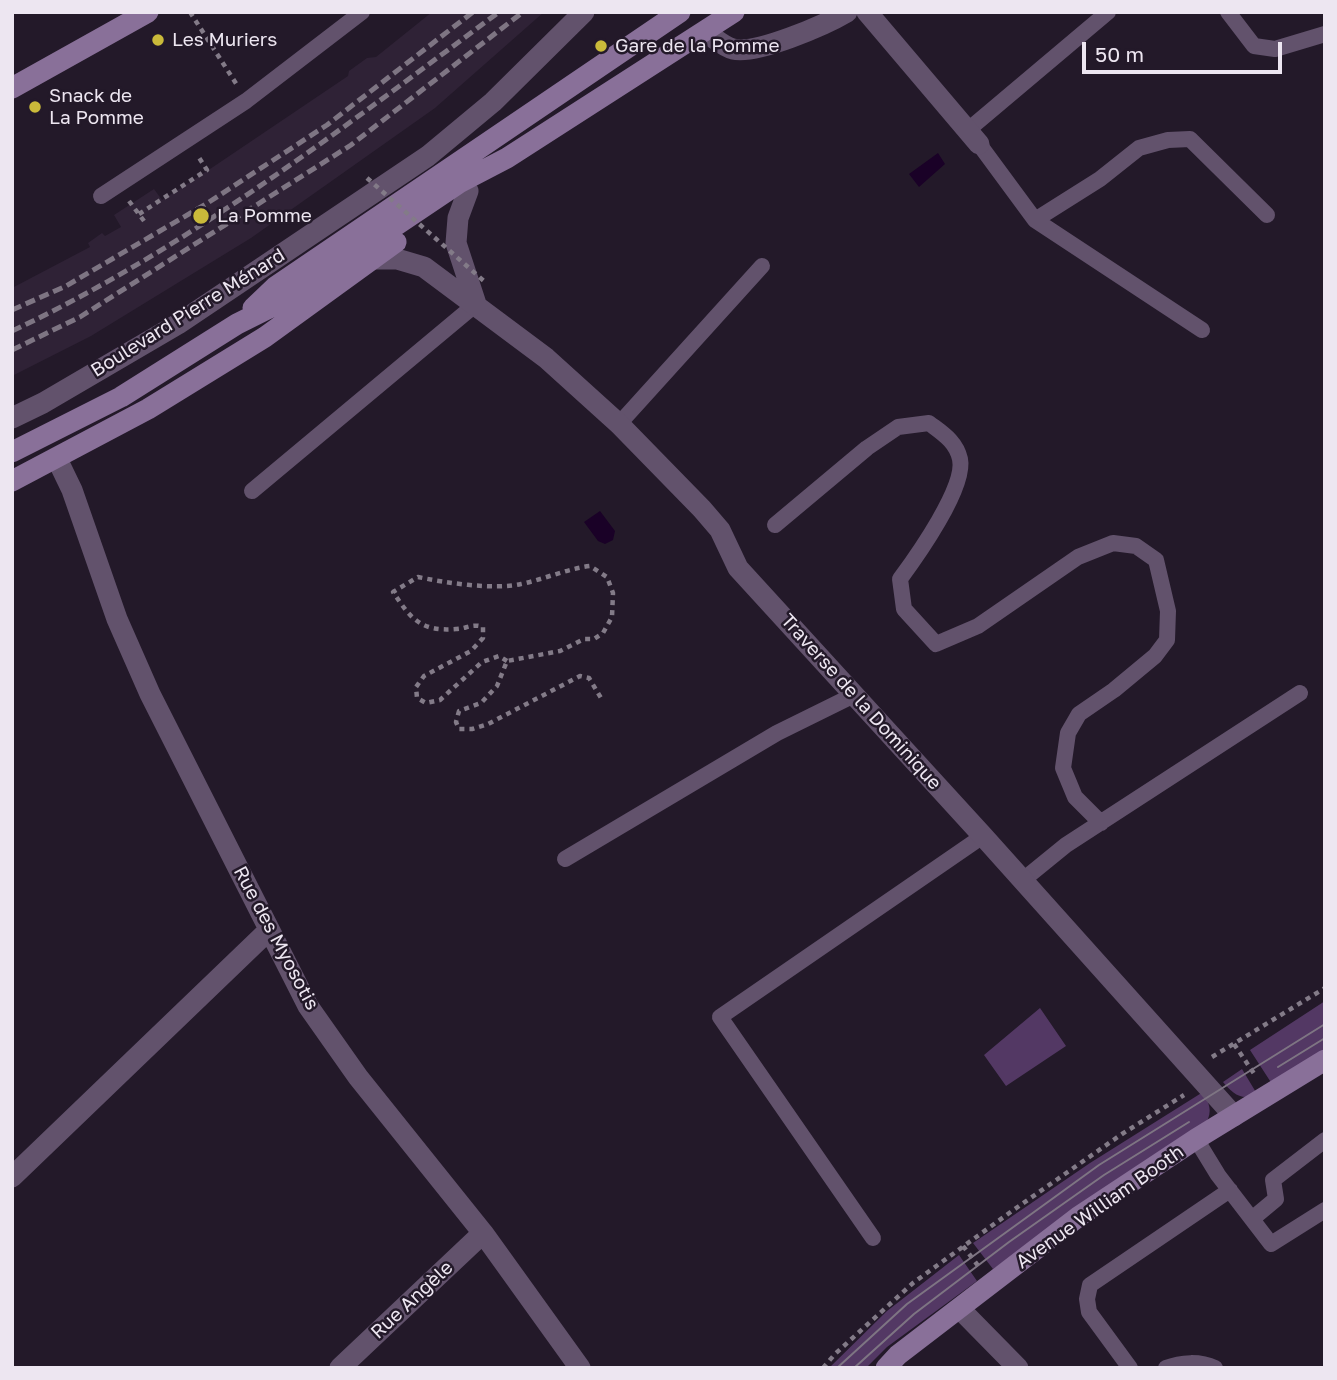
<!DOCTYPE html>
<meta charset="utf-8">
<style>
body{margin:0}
#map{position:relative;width:1337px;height:1380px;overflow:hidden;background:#231929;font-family:"Golos Text",sans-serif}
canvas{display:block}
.frame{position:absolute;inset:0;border:14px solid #ede6f1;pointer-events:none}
.scale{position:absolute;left:1082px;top:42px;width:200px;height:32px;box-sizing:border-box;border:4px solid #ede6f1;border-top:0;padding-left:9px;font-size:21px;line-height:24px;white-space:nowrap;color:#ede6f1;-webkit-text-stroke:5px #231929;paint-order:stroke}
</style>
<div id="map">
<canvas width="1337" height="1380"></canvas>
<div class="frame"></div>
<div class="scale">50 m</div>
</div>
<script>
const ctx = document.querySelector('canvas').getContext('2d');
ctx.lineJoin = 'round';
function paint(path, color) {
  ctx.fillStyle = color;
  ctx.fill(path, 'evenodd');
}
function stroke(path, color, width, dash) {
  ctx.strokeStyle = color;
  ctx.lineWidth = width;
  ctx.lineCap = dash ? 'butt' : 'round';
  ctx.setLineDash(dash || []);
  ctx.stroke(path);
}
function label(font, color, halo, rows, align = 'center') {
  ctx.font = font + ' "Golos Text",sans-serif';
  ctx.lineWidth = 5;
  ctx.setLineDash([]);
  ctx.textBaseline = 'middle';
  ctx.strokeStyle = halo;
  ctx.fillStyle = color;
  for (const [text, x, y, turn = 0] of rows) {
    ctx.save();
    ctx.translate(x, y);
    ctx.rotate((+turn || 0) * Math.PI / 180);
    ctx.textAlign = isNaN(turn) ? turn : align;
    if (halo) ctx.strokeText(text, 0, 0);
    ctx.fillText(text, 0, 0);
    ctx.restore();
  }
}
paint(new Path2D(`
 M432 12H544L435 108 251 238 91 336 12 376V288L90 247 88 243 102 233 105 236 121 227 114 215 154 189 162 200 213 167 348 76 349 71 367 58 376 57Z`), '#2f2236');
paint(new Path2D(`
 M1325 1001V1049L1272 1084 1250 1050Z
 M1040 1008 1066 1046 1006 1086 984 1055Z
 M1242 1069 1257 1094C1242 1102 1232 1093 1223 1082Z
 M1203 1092C1209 1103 1213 1111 1206 1123L993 1269 973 1243 1090 1163Z
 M959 1255 977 1281 887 1347 866 1368H829L887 1311Z`), '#533864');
paint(new Path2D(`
 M938 153 945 164 919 187 909 174Z
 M600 511 615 531 613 540 605 544 598 541 584 522Z`), '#1a0127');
stroke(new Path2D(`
 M190 12 237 85
 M129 201 147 225
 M139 214 207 170 198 156
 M507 661 499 656 482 662 440 700 426 703 417 698 416 687 424 676 471 651 483 638V627C472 623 466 629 456 629 421 632 411 619 393 592L418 577C446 583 493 590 521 584 545 579 566 569 590 566L607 577 613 593 612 617 603 633 594 639H584L560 651 507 661 497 686 481 703 459 711 456 722 459 729H472L488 724 580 676 589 678 601 698
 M1234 1044 1255 1075
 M1212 1057 1325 988
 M963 1246 979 1267
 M823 1368 835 1354 913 1283 1012 1211 1122 1134 1184 1095`), '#837b88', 4.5, [5, 5]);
stroke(new Path2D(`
 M1228 12 1254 46 1275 49 1325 34
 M968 130 1108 12
 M979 144 1035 220 1202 330
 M101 196 246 101 362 12
 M1035 220 1100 179 1139 148 1168 140 1190 139 1267 215
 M619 424 762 266
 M252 491 476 304
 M775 525 867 448 898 427 929 423C942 433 956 441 960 459 966 487 917 556 900 579L904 609 936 644 978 626 1078 557 1113 543 1136 546 1156 560 1168 611 1167 640 1155 656 1114 690 1079 714 1068 733 1063 768 1075 797 1101 823
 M565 859 777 733 854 695
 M1023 880 1066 845 1300 693
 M1196 1139 1218 1175 1271 1244 1325 1210
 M1252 1219 1276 1199 1273 1180 1325 1140
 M873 1238 720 1017 983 836
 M1130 1368 1089 1312 1087 1299 1090 1285 1230 1190
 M1166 1368C1181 1362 1200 1361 1215 1368`), '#62526c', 16);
stroke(new Path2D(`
 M867 12 979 144
 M705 32C713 37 724 47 733 49 756 55 825 25 847 12
 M468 191 458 218 456 243 476 304
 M373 259H397L424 267 546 358 619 424 702 509 720 530 738 568 983 836 1234 1116
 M12 418 43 403 178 324 428 156 493 102 584 12
 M57 459 72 490 117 619 150 694 308 1006 358 1077 483 1233 580 1368
 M12 1177 269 930
 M960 1309 1018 1368
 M340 1368 483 1233`), '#62526c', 21);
stroke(new Path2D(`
 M12 88 148 12
 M253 308 275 287 680 12
 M12 452 121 397 237 324 285 300 459 183 507 158 734 12
 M12 481 148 409 265 337 396 242
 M886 1368 898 1355 1078 1217 1196 1139 1325 1060`), '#897099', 21);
stroke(new Path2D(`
 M1278 1067 1325 1038
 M837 1368 907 1304 1099 1165 1325 1024
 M854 1368 914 1314 1009 1242 1104 1175 1189 1122`), '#7e7583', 2);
stroke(new Path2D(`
 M12 310 66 286 206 204 327 125 473 12
 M12 331C187 249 344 127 499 12
 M12 350 80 317 351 145 523 12`), '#7e7583', 5, [10, 5]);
stroke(new Path2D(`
 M367 178 485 282`), '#837b88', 4.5, [5, 5]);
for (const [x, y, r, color] of [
 [158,40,7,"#caba3a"],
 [601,46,7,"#caba3a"],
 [35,107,7,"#caba3a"],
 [201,216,9,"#caba3a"]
]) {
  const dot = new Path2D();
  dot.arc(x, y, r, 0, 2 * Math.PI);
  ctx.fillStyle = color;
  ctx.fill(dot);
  stroke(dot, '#231929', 2.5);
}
label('19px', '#ede6f1', '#231929', [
 ["Les Muriers",172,40],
 ["Gare de la Pomme",615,46],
 ["Snack de",49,96],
 ["La Pomme",49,118],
 ["La Pomme",217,216]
], 'left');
label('19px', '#ede6f1', '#231929', [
 ["Boulevard Pierre Ménard",188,313,-32],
 ["Traverse de la Dominique",861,702,48],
 ["Rue des Myosotis",276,938,62],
 ["Avenue William Booth",1100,1207,-35],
 ["Rue Angèle",412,1300,-43]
]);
</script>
